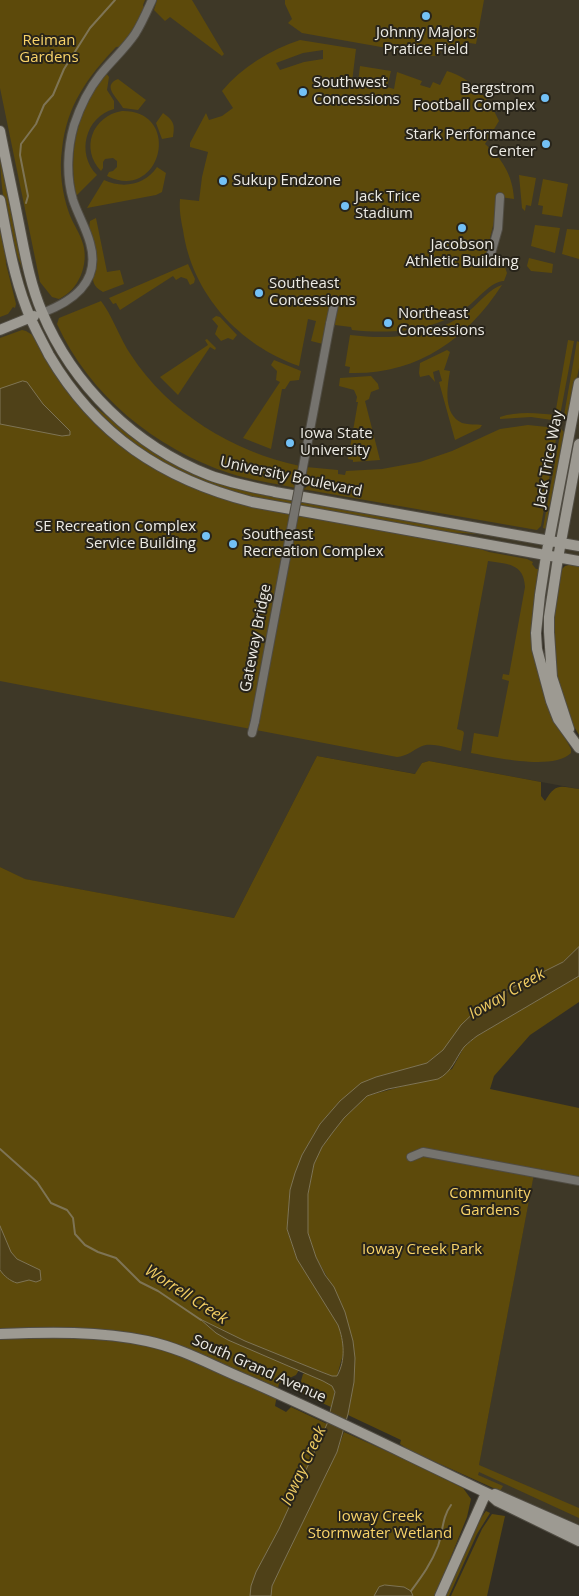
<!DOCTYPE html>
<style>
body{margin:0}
canvas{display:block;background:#322e24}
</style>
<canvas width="579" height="1596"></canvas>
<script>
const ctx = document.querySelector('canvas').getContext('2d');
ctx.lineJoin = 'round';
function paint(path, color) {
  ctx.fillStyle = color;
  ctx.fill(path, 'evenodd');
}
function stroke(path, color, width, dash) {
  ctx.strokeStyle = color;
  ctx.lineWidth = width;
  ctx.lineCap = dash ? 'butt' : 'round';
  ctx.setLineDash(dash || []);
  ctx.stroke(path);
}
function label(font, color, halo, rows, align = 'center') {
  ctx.font = font + ' "Open Sans",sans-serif';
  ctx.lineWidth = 4;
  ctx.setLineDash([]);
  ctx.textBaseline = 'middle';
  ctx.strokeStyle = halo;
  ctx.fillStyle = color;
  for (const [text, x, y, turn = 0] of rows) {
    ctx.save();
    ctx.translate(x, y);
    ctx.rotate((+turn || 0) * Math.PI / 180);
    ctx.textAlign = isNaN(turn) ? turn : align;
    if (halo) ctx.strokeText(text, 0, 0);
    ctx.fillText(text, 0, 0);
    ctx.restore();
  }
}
paint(new Path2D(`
 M0 0H579V561L546 556 536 633 579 748V789L429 761 422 763 416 774 317 756 234 918 24 879 0 867Z
 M533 1178 579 1185V1528L476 1480Z`), '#3e3827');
paint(new Path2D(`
 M0 0H145L143 5 146 12 126 46 116 47C87 78 67 105 62 149 59 170 62 193 69 213 73 224 80 233 83 244 89 264 79 290 59 299L52 297 40 282 0 88Z
 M157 0H192L224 54 222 56 170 17 165 21 154 10Z
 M283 0H484L476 44 463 42 462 51 442 48 439 56H432L302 33 288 23 292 19 285 4V0Z
 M300 40 356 49 352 82H358L360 66 391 71 387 87 394 89 397 72 422 81 420 85 430 88 433 82 440 85 447 71C471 78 489 98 499 121L485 144C502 158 513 176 514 199L500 197 490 238 492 239 485 260 505 267 507 273 504 281C490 282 478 299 467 307 434 332 392 334 352 330L351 327 327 324 323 344 311 341 316 321 308 319 299 366C239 345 192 294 183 230 181 220 179 210 180 199L199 201 202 177 208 152 190 147V143L206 113 209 120 222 116 233 108 222 91C242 67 270 50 300 40ZM323 50V59L304 62 280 70 276 63 303 53Z
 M106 73 109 77 107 90 114 101V109C85 117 76 154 97 175L76 196C68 151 77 110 106 73Z
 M118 79 146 100 138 110 123 108C118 98 101 86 118 79Z
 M122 111C183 110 162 203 107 176L109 172 113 171 117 167V161L113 158 105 159 103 162V168L101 171C80 149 92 116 122 111Z
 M163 113C174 121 175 124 173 137L162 139 156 123Z
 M0 150 24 268H22C7 232 0 190 0 150Z
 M157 167 166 173 162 192 156 195 87 208 104 180C123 189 145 185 157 167Z
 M519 175 536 178 531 206 526 205 525 211 522 208Z
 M543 179 568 184 562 217 542 214 543 206 538 205Z
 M96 218 107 272 120 270 124 284 103 292C98 289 94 286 93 280 92 272 96 264 96 256 96 243 87 233 90 221Z
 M0 220 5 247 6 264 16 304 15 308 13 307 8 314 0 317Z
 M535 225 560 228 555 253 531 246Z
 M567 229 579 230V259L562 254Z
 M529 258 553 264 552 273 531 271 527 266Z
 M188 264 195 279 194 283 190 285 187 279 181 277 176 280 173 276 120 310 116 303 113 304 109 298Z
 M502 285C466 340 417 375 349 373L350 367 345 366 350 335C392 340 435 337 469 311 479 303 490 288 502 285Z
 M101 301C112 315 120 339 131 355 168 412 233 452 300 466L298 478H294L293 485 296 486V488C273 483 250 480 229 473 156 449 89 395 57 324L59 318Z
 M216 316 220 317 237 335 233 340 228 338 221 341 215 334 218 326 212 319Z
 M22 330 26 331 34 336 81 406 192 487 471 546 489 552 527 559 533 562 532 564 536 569H539V571L534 614 555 720 571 749V753C553 771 494 757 471 753L474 733 498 737 509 681 502 679 503 674 509 675 525 587C524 563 507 564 488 561L457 729 463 731 464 733 461 751C449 749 431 741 420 747 412 751 407 756 397 757L0 681V338Z
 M207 339 216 348 215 350 210 347 178 395 160 377 208 345 205 340Z
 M568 340 574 341 559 421 531 417 500 419V417C518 411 537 413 555 415Z
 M577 341 579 342V368L568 418 563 421Z
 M447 350 450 352 444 370 450 371C447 388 443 414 462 423 469 425 476 424 482 425L480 428 455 440 439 382 442 381 439 370 433 372 435 382 429 375 420 377 419 373 420 363Z
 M274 360 301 371 299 380 290 381 285 389H282L271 449 243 438 280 382 276 380 277 371 271 365Z
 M371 376 378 384 379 389 371 392 369 399 365 401 380 460 353 462V460L348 459 358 402H356L357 397 354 390 339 386 340 378Z
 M96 408 160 454 294 499 292 505C277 502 262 500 247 496 186 480 140 453 95 409Z
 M528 425 547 427 557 433 541 526 537 530 302 489 306 488 307 480 304 479 306 467 338 470V474L345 475 346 471 382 469 420 462 452 451 500 429Z
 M561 429 565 433 546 529 543 528Z
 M300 500 536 543 535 544 478 534 444 532 299 506Z
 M572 564H579V735L572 723 557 686 552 627 561 570 565 566Z
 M317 756 415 774 422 763 429 761 541 782V796L545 801C556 783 559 786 579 789V947L563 962 505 991 451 1040 443 1050 427 1063 376 1077 340 1101 320 1124 302 1155 290 1190 287 1229 289 1236 297 1259 339 1325 341 1333 344 1351 337 1376H332L283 1357V1363L299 1370 296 1375 279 1383 275 1406 286 1412 291 1407 327 1424C313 1459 296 1495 279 1529 268 1551 253 1572 250 1596H0V867L25 879 234 918Z
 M579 976V1002L530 1035 494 1076 490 1089 579 1108V1179L534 1174 479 1465 579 1508V1518L479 1472 478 1475 503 1486 500 1491 409 1450 400 1444 401 1440 348 1415 354 1382 355 1358 353 1341 341 1302 316 1257 308 1233V1194L314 1164 322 1147 333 1132 344 1118 367 1096 418 1082 452 1069 464 1047 477 1036Z
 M305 1373C313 1376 332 1381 334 1390 335 1395 332 1402 331 1407L298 1392 303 1374Z
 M344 1432 402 1458 463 1488 471 1499 467 1517 435 1596H271L272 1586 281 1567 337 1452Z
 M486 1511 490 1513 477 1534 449 1596H445L481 1518Z
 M492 1514 505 1516 487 1596H451L482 1529Z`), '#5d4a0b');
const water = new Path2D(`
 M23 381 27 382 43 404 70 431V435L62 436 0 424V389Z
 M579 947V976L477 1036C473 1039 468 1043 464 1047 455 1059 452 1072 438 1079L388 1089 367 1096 344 1118 333 1132 322 1147 314 1164 308 1194V1233L316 1257 325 1275 334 1287 345 1312 353 1341 355 1358 354 1382 348 1414 337 1452 281 1567 272 1586 271 1596H250L251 1586 256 1572 279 1529 327 1424 335 1392 332 1386 323 1381 228 1340 216 1333 200 1319 245 1341 319 1371 332 1376H337C346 1360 344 1341 338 1325L297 1259 287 1229 290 1190 295 1173 302 1155 320 1124 340 1101 361 1083 376 1077 427 1063 443 1050 461 1025 484 1003 505 991 563 962Z
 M0 1226 11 1252 17 1259 40 1270 41 1280 36 1282 29 1280 17 1283C10 1281 4 1276 0 1270Z
 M385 1585 404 1587 411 1591 413 1596H374L379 1587Z`);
paint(water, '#4f4118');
stroke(water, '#7e7455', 1);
stroke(new Path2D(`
 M26 203 28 196 20 155 21 144 36 124 44 105 53 95 64 69 90 28 115 0
 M0 1149 37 1182 51 1203 67 1210 73 1218 75 1234 85 1245 98 1252 116 1258 140 1282 158 1291 201 1320
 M411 1591C422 1576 431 1564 438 1546 443 1532 442 1517 451 1505`), '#7e7455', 2);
const street = new Path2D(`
 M489 261 498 229 500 197
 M42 313C74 301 101 281 90 243 86 228 78 215 73 200 66 177 67 149 74 125 80 107 88 90 100 75 111 61 125 49 135 34 142 23 147 11 152 0
 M330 324 334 305
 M252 733 255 721
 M411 1157 423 1152 579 1181`);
const secondary = new Path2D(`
 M0 131C6 162 13 193 19 224 25 254 30 284 42 312 73 386 135 446 209 475 230 483 252 487 275 492L579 546
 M0 200C7 236 13 273 26 307 32 324 41 339 49 355 96 435 162 479 252 502L579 561
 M0 330 34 316
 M579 383 546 556 540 595 536 633 537 649 551 701 558 719 579 748
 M569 729 552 677 549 632V617L558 558 579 444
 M0 1334C48 1332 100 1331 147 1341 181 1348 211 1365 242 1378 326 1414 406 1455 489 1494L497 1501 579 1541
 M495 1494 579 1531
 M440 1596 486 1493`);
stroke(street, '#504c43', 10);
stroke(secondary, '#504c43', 12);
stroke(street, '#75736e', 8);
stroke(secondary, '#9d9a92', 10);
const streetBridge = new Path2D(`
 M255 721 330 324`);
stroke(streetBridge, '#504c43', 10, []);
stroke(streetBridge, '#75736e', 8);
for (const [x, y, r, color] of [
 [426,16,5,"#73c1f6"],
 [303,92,5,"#73c1f6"],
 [545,98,5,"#73c1f6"],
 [546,144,5,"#73c1f6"],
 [223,181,5,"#73c1f6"],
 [345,206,5,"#73c1f6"],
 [462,228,5,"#73c1f6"],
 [259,293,5,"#73c1f6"],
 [388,323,5,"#73c1f6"],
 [290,443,5,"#73c1f6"],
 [206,536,5,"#73c1f6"],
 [233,544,5,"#73c1f6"]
]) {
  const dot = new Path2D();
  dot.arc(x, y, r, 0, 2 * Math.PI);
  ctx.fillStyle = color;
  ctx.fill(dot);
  stroke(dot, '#28241a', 2);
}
label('15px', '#edebe4', '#28241a', [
 ["Johnny Majors",426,33,"center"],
 ["Pratice Field",426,50,"center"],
 ["Southwest",313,83],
 ["Concessions",313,100],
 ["Bergstrom",535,89,"right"],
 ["Football Complex",535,106,"right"],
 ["Stark Performance",536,135,"right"],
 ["Center",536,152,"right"],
 ["Sukup Endzone",233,181],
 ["Jack Trice",355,197],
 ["Stadium",355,214],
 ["Jacobson",462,245,"center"],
 ["Athletic Building",462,262,"center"],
 ["Southeast",269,284],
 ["Concessions",269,301],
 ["Northeast",398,314],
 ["Concessions",398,331],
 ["Iowa State",300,434],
 ["University",300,451],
 ["SE Recreation Complex",196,527,"right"],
 ["Service Building",196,544,"right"],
 ["Southeast",243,535],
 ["Recreation Complex",243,552]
], 'left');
label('15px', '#f8d369', '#28241a', [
 ["Reiman",49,41],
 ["Gardens",49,58],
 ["Community",490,1194],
 ["Gardens",490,1211],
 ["Ioway Creek Park",422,1250],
 ["Ioway Creek",380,1517],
 ["Stormwater Wetland",380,1534]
]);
label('15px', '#edebe4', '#28241a', [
 ["Jack Trice Way",549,459,-79],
 ["University Boulevard",291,477,12],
 ["Gateway Bridge",256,638,-79],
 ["South Grand Avenue",259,1369,24]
]);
label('italic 16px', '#f0cc62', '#28241a', [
 ["Ioway Creek",507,994,-30],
 ["Worrell Creek",186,1295,33],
 ["Ioway Creek",304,1466,-65]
]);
</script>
